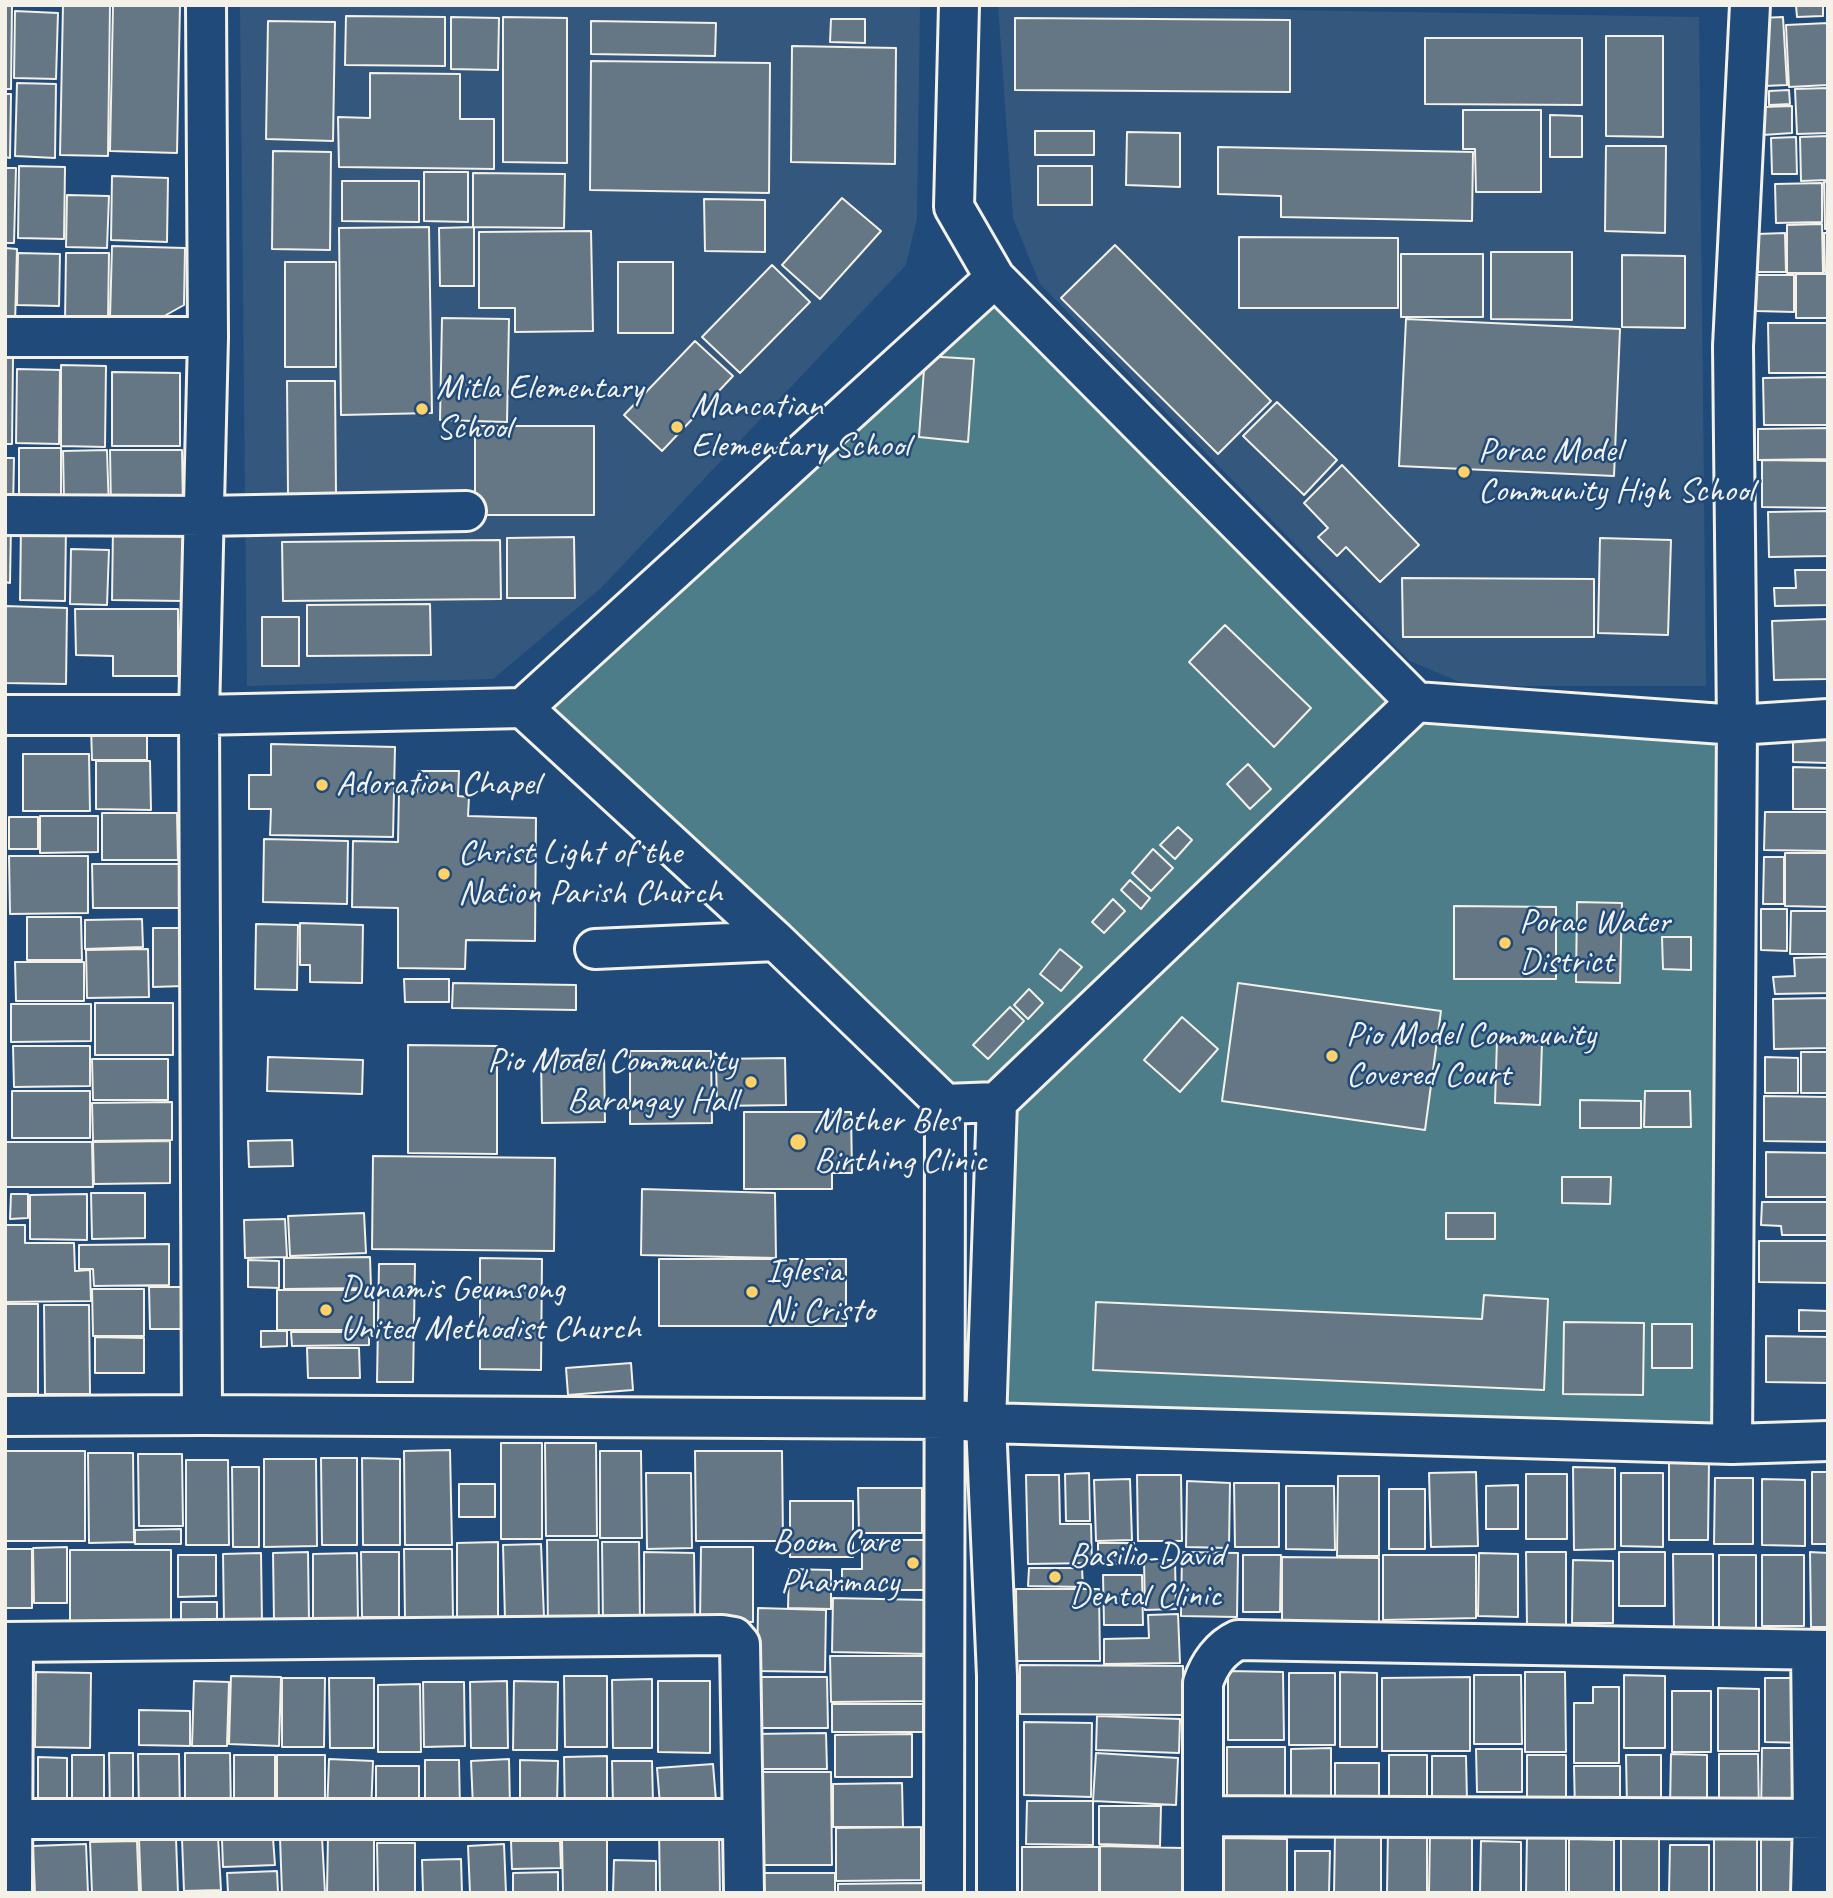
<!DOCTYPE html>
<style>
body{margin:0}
#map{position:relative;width:1833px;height:1898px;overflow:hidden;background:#1f4a7a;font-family:Caveat,sans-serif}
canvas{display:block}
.frame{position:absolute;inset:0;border:7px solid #f4f1e8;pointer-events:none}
</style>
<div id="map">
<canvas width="1833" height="1898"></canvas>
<div class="frame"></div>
</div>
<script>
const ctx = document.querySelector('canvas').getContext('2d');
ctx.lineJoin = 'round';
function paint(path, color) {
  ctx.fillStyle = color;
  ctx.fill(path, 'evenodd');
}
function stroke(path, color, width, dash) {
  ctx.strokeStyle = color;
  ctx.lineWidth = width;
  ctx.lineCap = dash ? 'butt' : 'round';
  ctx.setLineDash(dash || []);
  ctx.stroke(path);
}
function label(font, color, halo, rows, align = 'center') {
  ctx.font = font + ' Caveat,sans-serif';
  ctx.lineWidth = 5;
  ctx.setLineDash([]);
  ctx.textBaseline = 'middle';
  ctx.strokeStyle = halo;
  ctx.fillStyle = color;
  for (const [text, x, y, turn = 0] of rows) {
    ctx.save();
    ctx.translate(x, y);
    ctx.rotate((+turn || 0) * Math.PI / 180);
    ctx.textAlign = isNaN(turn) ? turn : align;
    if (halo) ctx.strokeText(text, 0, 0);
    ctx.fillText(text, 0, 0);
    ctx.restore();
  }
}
paint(new Path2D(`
 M240 5H920L917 218 906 265 601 588 493 679 247 686Z
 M998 5 1699 17 1706 686H1469L1410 661 1040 284 1013 218Z`), '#34587d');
paint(new Path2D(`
 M995 278 1416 702 1737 725 1732 1444 986 1423 997 1102 945 1104 523 708Z`), '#4c7d89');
const building = new Path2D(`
 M5 5H12L11 89H5Z
 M63 5H110L108 156 60 155Z
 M113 5H180L177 153 110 151Z
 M1796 5H1823V16L1797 17Z
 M15 11 58 13 56 79 14 78Z
 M346 16 445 17V66L345 65Z
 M451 17 499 18 498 70 451 69Z
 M503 17 567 18V163L503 162Z
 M1783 17 1787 85 1764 86 1760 18Z
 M1015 18 1290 20V92L1015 90Z
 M831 19H865V43L830 42Z
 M268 21 335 22 333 141 266 139Z
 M591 21 716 23 715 56 591 54Z
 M1828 23V85L1789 87 1786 25Z
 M1606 36H1663V137L1606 136Z
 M1425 38H1582V105L1425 104Z
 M792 46 896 48 895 164 791 162Z
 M591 61 770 63 769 193 590 190Z
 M370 73 460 74V119H494V169L339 167 338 117 370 118Z
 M17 83 56 84 55 158 15 156Z
 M1828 88V133L1797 134 1795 89Z
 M1789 90 1790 104 1769 105V91Z
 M5 94H11L10 158 5 157Z
 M1792 106V133L1763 135 1762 107Z
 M1463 110H1541V192H1476L1475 149H1463Z
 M1550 115 1582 116V157H1550Z
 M1035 131H1094V155H1035Z
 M1127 132 1180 133V187L1126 185Z
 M1828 136V180L1801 181 1800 137Z
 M1796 137 1797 174H1772L1771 138Z
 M1606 146H1666L1665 233 1605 231Z
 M1218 147 1473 152 1472 221 1281 217V196L1218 194Z
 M273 151 331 152 330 250 272 249Z
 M19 166 65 167 64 239 18 238Z
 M1038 166H1092V205H1038Z
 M5 168H16L14 243H5Z
 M424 172H468V222L424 221Z
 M473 173 565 174 564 228 473 227Z
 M112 176 168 178 167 242 111 240Z
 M342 181H419V222L342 221Z
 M1824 182H1828V229H1825Z
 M1822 183V222L1776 223 1775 184Z
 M67 195 109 196 107 248 66 247Z
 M842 198 881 231 820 299 782 265Z
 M704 199 765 200V252L705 251Z
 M1822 224 1823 273H1787V225Z
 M429 227 432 413 341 415 339 228Z
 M474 227V286H440L439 228Z
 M591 231 593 331 515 332V308H479V232Z
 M1785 233 1786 272H1758L1757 234Z
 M1824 233H1828V272H1825Z
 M1239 237 1398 238V308H1239Z
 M1115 245 1271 401 1218 454 1061 298Z
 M112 246 185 248 184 305 159 319 110 318Z
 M5 248 17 249 15 324H5Z
 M1491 252H1572V320L1491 319Z
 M18 253 60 254 59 306 17 305Z
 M66 253H109L108 322 65 321Z
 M1401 254H1483V317H1401Z
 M1622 255 1685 256V328L1622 327Z
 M285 262H336V367H285Z
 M618 262H673V333H618Z
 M772 265 810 302 740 373 702 337Z
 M1796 274H1828V318H1796Z
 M1757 275H1794V312L1756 311Z
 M442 318 509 319 507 422 440 420Z
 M1406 319 1620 329 1614 476 1399 466Z
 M1768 323H1828V373H1769Z
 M695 341 733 376 662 451 624 415Z
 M925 356 974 359 968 442 919 437Z
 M5 358H13L12 444H5Z
 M61 365 106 366 105 447 61 446Z
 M17 369 60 370 59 444 16 443Z
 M112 372 180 373V446H112Z
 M1828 377V425H1764L1763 378Z
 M287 381H335L336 494H288Z
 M1277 402 1337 460 1304 495 1243 436Z
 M475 426H594V515H475Z
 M1828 428V459L1758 460V429Z
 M19 448H61V508H19Z
 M107 450 109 511 64 502 63 451Z
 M110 450H182L183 508H111Z
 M5 458H14L13 510H5Z
 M1762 460 1828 461V508L1762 507Z
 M1342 465 1419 545 1380 582 1346 547 1337 556 1318 537 1328 528 1304 503Z
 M1828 511V556L1769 557 1768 512Z
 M5 524H11L10 583 5 582Z
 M21 525 66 526 65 601 20 600Z
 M113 527 183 528 182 601 112 600Z
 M574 537 575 598H507V538Z
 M1600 538 1671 540 1668 635 1598 633Z
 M500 540 501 599 283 601 282 542Z
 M71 549 109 550 107 605 70 604Z
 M1795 570H1828V605L1775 606 1774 588H1796Z
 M1402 578 1594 579V637H1403Z
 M430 604 431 655 307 656V605Z
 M5 606 67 608 66 684 5 683Z
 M75 609H178V676H113V656L76 655Z
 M262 617H299V666H262Z
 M1828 619V679L1774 680 1772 621Z
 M1225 625 1311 708 1274 747 1189 662Z
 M91 727H147V760H92Z
 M1793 739 1828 740V763L1793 762Z
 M271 744 395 747 393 837 270 835 271 809H249V775H271Z
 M23 754H89L90 811H23Z
 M96 761H150L151 810 96 809Z
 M1248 764 1271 789 1250 809 1227 784Z
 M1793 767 1828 768V809H1793Z
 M418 771H459L458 796 469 797 468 816 536 818 535 941 466 940 465 969 398 968V908L352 907 353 841 398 842 399 792H417Z
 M1765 812H1828V851L1764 850Z
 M102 813H177L178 860H102Z
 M40 816H98V852L40 853Z
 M9 817H38V849H9Z
 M1178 827 1192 840 1175 859 1160 845Z
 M264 839 348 841 347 904 263 902Z
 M1153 849 1173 868 1151 891 1132 873Z
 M1785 853H1828V907L1785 906Z
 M9 856H88V913L10 914Z
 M1764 857H1784V904H1763Z
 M92 864H185L186 908H93Z
 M1130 880 1150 898 1141 909 1121 890Z
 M1113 899 1125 911 1104 933 1092 922Z
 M1577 902 1622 903 1620 983 1576 982Z
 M1454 906 1556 907V979H1454Z
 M1761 909H1787V951L1761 950Z
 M1791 911H1828V954H1790Z
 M27 917H81L82 960H27Z
 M142 919 143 947 85 949V920Z
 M300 923 363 925 362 983 310 982V965H300Z
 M256 924 298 925 297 990 255 989Z
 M153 928H183V986L153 987Z
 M1662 937H1691V970L1663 969Z
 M148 949 149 997 87 998 86 950Z
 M1060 949 1082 967 1061 991 1040 974Z
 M1828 957V993L1775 994 1773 977 1795 976 1794 958Z
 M15 962H84V1001H16Z
 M404 979H449V1002H405Z
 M453 983 576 985V1010L452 1008Z
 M1238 983 1441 1011 1425 1130 1222 1101Z
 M1029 989 1043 1003 1028 1019 1014 1005Z
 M1828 998V1048L1774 1049 1773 999Z
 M95 1003H173V1055H95Z
 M11 1004H91V1041L11 1042Z
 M1010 1007 1024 1021 988 1059 973 1045Z
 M1182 1017 1218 1049 1180 1092 1144 1060Z
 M1497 1040 1542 1043 1540 1105 1495 1103Z
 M408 1045 497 1046V1154L408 1153Z
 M13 1046H90V1086L14 1087Z
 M630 1051H711L712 1123 630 1124Z
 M1801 1052H1828V1093H1801Z
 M604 1055 605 1122 542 1123 541 1056Z
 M268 1057 363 1060 362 1094 267 1091Z
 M1765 1057 1798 1058V1093H1765Z
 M785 1058 786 1105 717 1106 716 1059Z
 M92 1059H168V1100H93Z
 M12 1091H90V1138H12Z
 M1645 1091H1690L1691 1127H1644Z
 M1764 1096 1828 1097V1142L1764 1141Z
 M1580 1100 1641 1101V1128H1580Z
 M172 1102V1140L93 1141 92 1103Z
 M744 1112H851L852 1173H832V1189H744Z
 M292 1140 293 1166 249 1167 248 1141Z
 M170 1141V1183L94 1184 93 1142Z
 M5 1142H92L93 1187H5Z
 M1766 1152 1828 1153V1197H1766Z
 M373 1156 555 1158 554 1251 372 1249Z
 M1562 1177H1611L1610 1204 1562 1203Z
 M642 1189 775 1193 776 1258 641 1255Z
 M91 1193H145V1238L92 1239Z
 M11 1194H28V1218L10 1219Z
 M87 1194V1240L30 1239V1195Z
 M1762 1202H1828V1235H1782L1781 1226 1761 1225Z
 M364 1213 366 1253 290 1256 288 1216Z
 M1446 1213H1495V1239H1446Z
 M285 1219 287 1257 245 1258 244 1220Z
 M5 1225H25V1243H74L75 1271 90 1270 91 1301 5 1302Z
 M1759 1241H1828V1283L1759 1282Z
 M169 1244V1285L94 1286 93 1269H79V1245Z
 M370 1257 371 1288 284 1289V1258Z
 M480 1258 542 1259 541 1370 480 1369Z
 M659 1259H846V1326H659Z
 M248 1260 279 1261V1288L248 1287Z
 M379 1264H415L413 1382H377Z
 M149 1287H182L183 1329H150Z
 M92 1289H144V1336H93Z
 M277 1290H374V1330H277Z
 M1484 1295 1548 1299 1544 1390 1093 1370 1096 1302 1482 1319Z
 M5 1304H38V1394H5Z
 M44 1305H89L90 1394H45Z
 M1799 1310 1828 1311V1331H1799Z
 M1564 1322 1644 1323 1643 1395 1563 1394Z
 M1652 1324H1692V1368H1652Z
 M261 1331H287V1346L261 1347Z
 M291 1332H369V1345L292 1346Z
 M1766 1336 1828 1337V1383L1766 1382Z
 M95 1337 144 1338V1373H95Z
 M307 1348H359L360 1378H308Z
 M631 1363 633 1390 568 1395 566 1368Z
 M501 1443H542V1539H501Z
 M545 1443H596L597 1536H546Z
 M450 1450 452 1545H405L404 1451Z
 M5 1451H85V1541H5Z
 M600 1451H641L642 1538H600Z
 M695 1451H782L783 1541H696Z
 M88 1453H133L134 1542 89 1543Z
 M138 1454H182L183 1526H139Z
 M321 1458H357V1545H322Z
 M362 1458 400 1459V1545H363Z
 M264 1459H316L317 1546 264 1547Z
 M186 1460H228L229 1545H186Z
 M1669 1460H1709L1708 1540H1669Z
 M232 1467H259V1547H233Z
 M1573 1467 1615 1468V1549L1574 1550Z
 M1476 1472 1478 1546 1431 1547 1429 1473Z
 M1812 1472H1828V1544H1812Z
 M646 1473H691L692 1548 647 1549Z
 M1089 1473 1090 1521H1066L1065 1474Z
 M1621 1473H1663V1547L1621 1546Z
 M1526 1474H1567V1539H1526Z
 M1026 1475H1059L1060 1524H1091L1092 1563 1028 1564Z
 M1137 1475H1181L1182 1541H1138Z
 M1338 1476H1379V1556H1337Z
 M1715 1478H1753V1544H1714Z
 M1130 1479 1132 1540 1096 1541 1094 1480Z
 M1762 1479 1805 1480V1546L1762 1545Z
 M1187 1481 1230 1483 1229 1548 1186 1547Z
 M1234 1483H1279V1547H1235Z
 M459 1484H495V1517H459Z
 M1518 1485V1529H1486V1486Z
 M1286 1486H1334L1335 1550 1286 1549Z
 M858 1488H922V1533H859Z
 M1389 1489H1425V1549H1389Z
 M790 1501H853V1557H790Z
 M181 1529V1544H135V1530Z
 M547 1540H598L599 1628H548Z
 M862 1540H924L925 1590H842V1569H862Z
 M498 1542V1626H457V1543Z
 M602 1542H639L640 1623 603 1624Z
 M1098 1543H1134L1135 1564H1098Z
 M541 1544 544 1617 505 1619 503 1545Z
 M67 1547V1603H34L33 1548Z
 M701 1547H753V1622L700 1621Z
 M5 1549H32V1608H5Z
 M404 1549H452L453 1620 405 1619Z
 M70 1550H171V1624H70Z
 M308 1552 309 1621H274L273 1553Z
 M361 1552H399V1617H362Z
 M644 1552 694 1553 695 1626H644Z
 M1182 1552 1238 1553 1237 1617 1181 1616Z
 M1526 1552H1566V1626H1527Z
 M1619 1552H1665V1606H1619Z
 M1810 1552 1828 1553V1627H1811Z
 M261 1553 262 1622H224L223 1554Z
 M357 1553 358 1621H313V1554Z
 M1479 1553 1518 1554V1617L1478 1616Z
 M1673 1554H1713V1632H1674Z
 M178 1555H216V1596L178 1597Z
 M1243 1555H1281L1280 1612H1243Z
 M1383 1555H1476V1618L1383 1620Z
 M1719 1555H1756V1628H1719Z
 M1762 1555H1804V1626H1762Z
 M1282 1557 1379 1558V1626L1282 1625Z
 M1144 1560H1175L1176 1609 1145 1610Z
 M1573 1560 1613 1561V1623H1572Z
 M1029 1568H1082L1083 1587 1028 1586Z
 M789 1569 831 1570V1609L788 1608Z
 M1103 1575H1142L1143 1625H1104Z
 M1016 1589H1099L1100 1661H1017Z
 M833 1598 927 1600 926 1654 832 1652Z
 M181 1602H217V1627H181Z
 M758 1608 826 1610 825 1672 757 1671Z
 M1178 1614 1180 1663 1104 1664V1639L1149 1638 1148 1615Z
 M830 1656H925L926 1701 831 1702Z
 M1020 1665 1183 1666V1715L1020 1714Z
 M1228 1671 1283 1672 1284 1740H1228Z
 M36 1672 91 1673 90 1748 35 1747Z
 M1340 1672 1377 1673V1747H1340Z
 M1525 1672H1565L1566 1752H1525Z
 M1289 1673H1335V1745H1289Z
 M1474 1675H1521L1522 1744H1474Z
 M1624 1675 1665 1676V1748H1624Z
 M231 1676 281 1677 279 1746 229 1744Z
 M564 1676H607V1747H565Z
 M750 1677H827L828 1728H750Z
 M1470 1677V1751H1382V1678Z
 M282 1678H325L324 1747H282Z
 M329 1678H374V1748H330Z
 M1765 1678H1808V1743L1765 1742Z
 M652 1679V1748H613L612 1680Z
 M194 1681 229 1682 227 1746H192Z
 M507 1681 508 1748H471L470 1682Z
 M514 1681 558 1682 557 1750H513Z
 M658 1681H710V1753L658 1752Z
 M423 1682H464L465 1746 424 1747Z
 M420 1684 421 1752H378V1685Z
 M1593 1687H1619V1763H1574V1703H1593Z
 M1718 1688 1759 1689V1751H1718Z
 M1672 1691H1711V1752H1672Z
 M832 1704H923V1732H832Z
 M139 1710 190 1711V1746L139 1745Z
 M1097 1716 1180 1719 1179 1753 1096 1750Z
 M1024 1722 1092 1723 1091 1797 1024 1795Z
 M826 1733 827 1769H751V1734Z
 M912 1734V1777H835V1735Z
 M1227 1747H1285V1813H1227Z
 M1331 1748V1814L1291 1813V1749Z
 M1762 1748H1809V1815H1761Z
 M1476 1749H1522V1792H1477Z
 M109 1753H133V1814L110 1815Z
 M185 1753H230L231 1812H185Z
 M1096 1753 1178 1758 1176 1805 1093 1801Z
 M138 1754H179L180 1814H139Z
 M1671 1754 1707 1755V1807L1670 1806Z
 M1719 1754H1758L1759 1815H1719Z
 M72 1755H104V1815H72Z
 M234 1755H275V1814H234Z
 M277 1755H325V1816H277Z
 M1389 1755H1427V1811H1389Z
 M1527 1755H1566V1809H1527Z
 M1626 1755H1661V1807H1627Z
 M607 1756V1812L565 1813 564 1757Z
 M1432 1756H1466L1467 1800 1432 1799Z
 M38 1757 67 1758V1814L38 1813Z
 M329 1759 373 1761 371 1814 327 1813Z
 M509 1759 510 1806 473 1807 471 1761Z
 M425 1760H459L460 1810 425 1811Z
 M520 1760 558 1761 557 1804H520Z
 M612 1761H652L653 1804H613Z
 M1335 1763H1379V1812H1335Z
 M713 1764 717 1813 661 1817 657 1768Z
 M376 1766H419V1813H376Z
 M1574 1766H1620V1812H1575Z
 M757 1772H831L832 1865H758Z
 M902 1783 903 1827H833V1784Z
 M1027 1801H1093V1845L1026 1844Z
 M1099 1806H1161L1160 1846 1099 1844Z
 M1761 1826H1803V1893H1761Z
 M921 1827V1880L836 1881V1828Z
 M1388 1828H1427V1893H1387Z
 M719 1830 720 1893H660L659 1831Z
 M1430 1831 1472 1832V1893H1429Z
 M328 1834 374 1835V1893H327Z
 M1335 1834H1381V1893H1334Z
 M1714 1834 1757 1835V1893H1714Z
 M1527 1835H1566V1893H1526Z
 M1621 1835H1659V1893H1621Z
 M218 1837 221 1890 184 1891 182 1839Z
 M322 1837 325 1893H282L280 1838Z
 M176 1838 178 1893H141L139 1839Z
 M273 1838 275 1865 223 1867 222 1840Z
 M1220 1838 1287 1839V1893H1219Z
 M607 1839V1893H563L562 1840Z
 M1569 1839 1614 1840V1893H1569Z
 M137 1841 139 1893H92L90 1842Z
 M511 1841H560L561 1868 512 1869Z
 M1481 1841 1521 1842V1893H1480Z
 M377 1843H415V1893H378Z
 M86 1844 88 1893H35L33 1846Z
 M504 1844 506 1893H470L468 1846Z
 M1670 1845H1709V1893H1669Z
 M1100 1846 1182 1848V1893H1100Z
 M1022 1847H1099V1893H1022Z
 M1295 1851H1330L1329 1893H1295Z
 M461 1859 462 1893H423L422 1860Z
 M614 1860 656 1861V1893H613Z
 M277 1871 278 1893H228L227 1873Z
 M558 1872V1893H513V1873Z
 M757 1873H835V1893H757Z
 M924 1883V1893H838V1884Z`);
paint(building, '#657785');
stroke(building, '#f4f1e8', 2);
const minor = new Path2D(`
 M959 5 954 207 995 278 1416 702 1737 725 1828 719
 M5 337H208
 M5 515 204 516 466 511
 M523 708 776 941 945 1104 997 1102 1416 702
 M5 715H199L523 708 995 278
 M595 949 776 941
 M202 1415 199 715 208 337 206 5
 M5 1416 202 1415 946 1419 986 1423 1732 1444 1828 1441
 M1732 1444 1737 725 1733 346 1750 5
 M5 1642 722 1635 734 1637 740 1644 744 1893
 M1811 1650 1813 1819 1811 1893
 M1203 1816 1828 1819
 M5 1819H742
 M12 1893 13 1642
 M944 1893 945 1104
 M997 1893V1676L986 1423 997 1102
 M1203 1893V1683C1209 1664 1221 1648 1238 1640L1828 1650`);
stroke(minor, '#f4f1e8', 44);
stroke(minor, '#1f4a7a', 38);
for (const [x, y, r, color] of [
 [422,409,7,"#ffd166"],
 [677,427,7,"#ffd166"],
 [1464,472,7,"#ffd166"],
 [322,785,7,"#ffd166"],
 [444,874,7,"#ffd166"],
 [1505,943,7,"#ffd166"],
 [1332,1056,7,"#ffd166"],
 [751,1082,7,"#ffd166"],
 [798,1142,9,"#ffd166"],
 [752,1292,7,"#ffd166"],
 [326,1310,7,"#ffd166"],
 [913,1563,7,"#ffd166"],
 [1055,1577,7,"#ffd166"]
]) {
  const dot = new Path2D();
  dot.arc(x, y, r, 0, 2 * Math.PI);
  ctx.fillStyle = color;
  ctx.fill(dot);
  stroke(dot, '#1f4a7a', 2.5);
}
label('35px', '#f4f1e8', '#1f4a7a', [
 ["Mitla Elementary",436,389],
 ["School",436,429],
 ["Mancatian",691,407],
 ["Elementary School",691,447],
 ["Porac Model",1478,452],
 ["Community High School",1478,492],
 ["Adoration Chapel",336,785],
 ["Christ Light of the",458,854],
 ["Nation Parish Church",458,894],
 ["Porac Water",1519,923],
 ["District",1519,963],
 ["Pio Model Community",1346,1036],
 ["Covered Court",1346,1076],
 ["Pio Model Community",737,1062,"right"],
 ["Barangay Hall",737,1102,"right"],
 ["Mother Bles",814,1122],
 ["Birthing Clinic",814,1162],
 ["Iglesia",766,1272],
 ["Ni Cristo",766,1312],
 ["Dunamis Geumsong",340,1290],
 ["United Methodist Church",340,1330],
 ["Boom Care",899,1543,"right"],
 ["Pharmacy",899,1583,"right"],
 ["Basilio-David",1069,1557],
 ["Dental Clinic",1069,1597]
], 'left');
</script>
